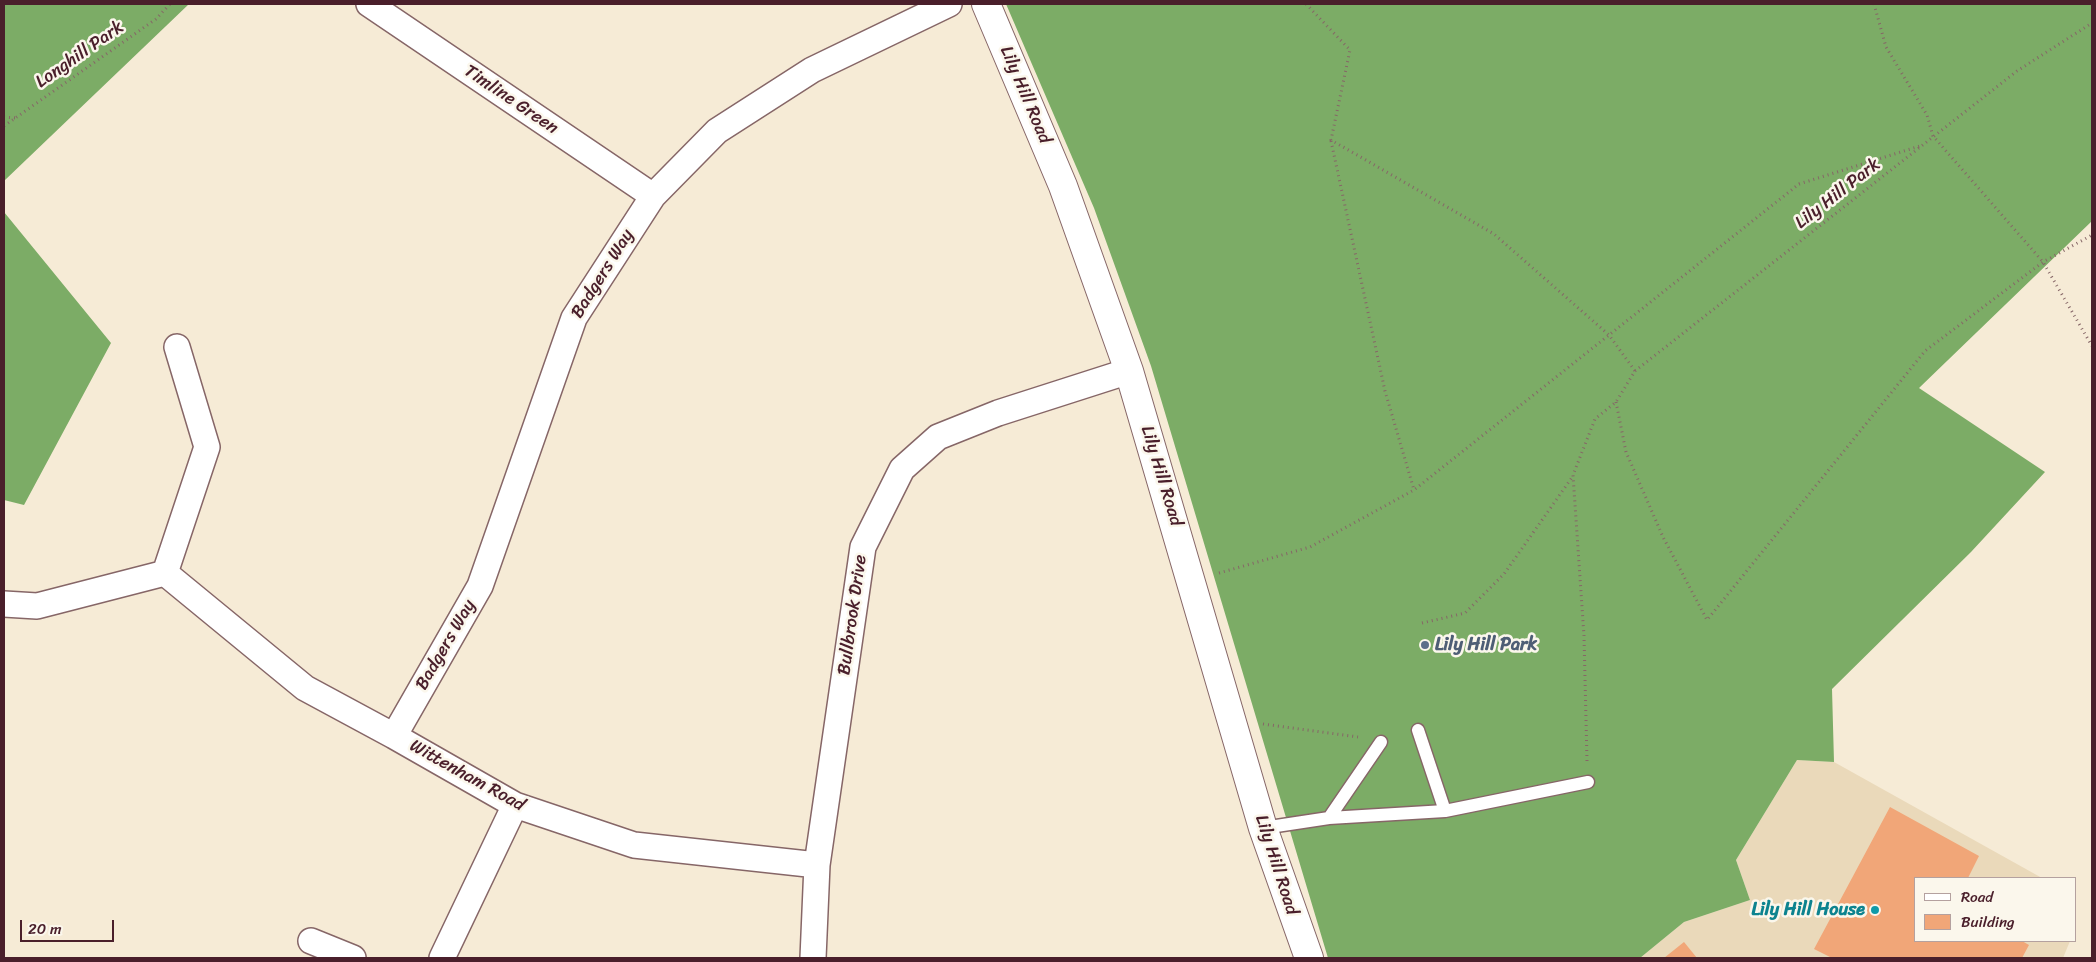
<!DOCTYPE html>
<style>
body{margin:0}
#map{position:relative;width:2096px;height:962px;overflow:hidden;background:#f6ebd6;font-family:Sriracha,sans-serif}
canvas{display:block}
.frame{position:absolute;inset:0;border:5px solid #4a1f2b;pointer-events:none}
.legend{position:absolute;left:1914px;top:877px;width:162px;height:65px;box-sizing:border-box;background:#fbf7ec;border:1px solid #b4a19f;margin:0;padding:6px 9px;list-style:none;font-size:15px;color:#4a1f2b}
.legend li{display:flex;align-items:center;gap:10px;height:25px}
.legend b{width:25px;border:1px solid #b4a19f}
.scale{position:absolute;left:20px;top:920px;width:94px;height:22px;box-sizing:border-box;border:2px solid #4a1f2b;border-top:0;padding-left:6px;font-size:15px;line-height:18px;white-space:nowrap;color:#4a1f2b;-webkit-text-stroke:4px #fbf7ec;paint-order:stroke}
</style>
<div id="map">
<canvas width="2096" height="962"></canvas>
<div class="frame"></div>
<ul class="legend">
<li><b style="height:6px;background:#fff"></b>Road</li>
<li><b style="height:14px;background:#f1a678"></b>Building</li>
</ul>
<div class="scale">20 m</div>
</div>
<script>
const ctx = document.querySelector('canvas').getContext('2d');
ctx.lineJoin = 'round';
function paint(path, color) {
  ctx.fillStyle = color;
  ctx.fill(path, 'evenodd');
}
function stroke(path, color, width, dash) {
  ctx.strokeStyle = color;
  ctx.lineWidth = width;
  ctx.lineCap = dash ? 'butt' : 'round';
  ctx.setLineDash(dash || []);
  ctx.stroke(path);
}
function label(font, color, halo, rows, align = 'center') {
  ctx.font = font + ' Sriracha,sans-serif';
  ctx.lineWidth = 5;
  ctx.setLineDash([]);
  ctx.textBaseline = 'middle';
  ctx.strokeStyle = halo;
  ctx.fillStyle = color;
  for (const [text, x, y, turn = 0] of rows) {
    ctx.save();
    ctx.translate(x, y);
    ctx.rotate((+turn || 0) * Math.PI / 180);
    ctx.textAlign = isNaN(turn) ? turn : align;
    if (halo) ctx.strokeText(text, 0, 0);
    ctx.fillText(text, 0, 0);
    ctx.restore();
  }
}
paint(new Path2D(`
 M1797 760 1834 762 2042 878H1915V941H2070L2063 958H1640L1684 922 1750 900 1736 860Z`), '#ead9ba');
paint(new Path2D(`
 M4 4H189L4 181Z
 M1006 4H2092V221L1919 388 2045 472 1971 552 1832 689 1834 762 1797 760 1736 860 1750 900 1684 922 1640 958H1328L1151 366 1094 208Z
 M4 212 111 343 24 505 4 500Z`), '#7cac66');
paint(new Path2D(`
 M1890 807 1979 856 1968 878H1915V941H2022L2029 945 2022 958H1832L1814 949Z
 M1684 942 1697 958H1664Z`), '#f1a678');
const service = new Path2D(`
 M1418 730 1445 811
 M1329 818 1381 742
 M1263 828 1329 818 1445 811 1588 782`);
const minor = new Path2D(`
 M369 4 653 196
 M165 573 305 688 394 736 515 805 634 845 817 865
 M4 604 37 606 165 573 207 447 177 347
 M394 736 480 586 574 318 653 196 717 131 812 70 949 4
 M311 941 353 958
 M442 958 515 805
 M813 958 817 865 863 547 902 469 938 437 998 413 1129 371`);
const tertiary = new Path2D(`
 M986 4 1063 186 1129 371 1263 828 1309 958`);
stroke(service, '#866667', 15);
stroke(minor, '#866667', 28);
stroke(tertiary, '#866667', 30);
stroke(new Path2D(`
 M1306 4 1350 50 1331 140 1494 234 1609 335 1635 371
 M1874 4 1886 47 1927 115 1933 136 2043 262 2092 346
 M4 117 16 118
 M4 126 156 19 170 4
 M1331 141 1385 391 1414 490
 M1616 402 1626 452 1663 537 1707 620 1925 351 2043 262 2092 235
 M1219 573 1310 547 1414 490 1799 184 1920 146
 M1422 623 1465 613 1504 574 1573 476
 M1263 724 1358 737
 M1587 761 1584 636 1573 475 1595 419 1616 402 1635 371 2017 71 2092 23`), '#866667', 3, [1, 4]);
stroke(service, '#fff', 12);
stroke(minor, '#fff', 25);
stroke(tertiary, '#fff', 28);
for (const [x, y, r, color] of [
 [1425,645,5,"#5c6f8a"],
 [1875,910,5,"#0f9aa8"]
]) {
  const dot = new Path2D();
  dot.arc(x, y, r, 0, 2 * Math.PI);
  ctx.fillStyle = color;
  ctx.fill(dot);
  stroke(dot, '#fbf7ec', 2);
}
label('18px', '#4a1f2b', '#fbf7ec', [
 ["Longhill Park",80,55,-35],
 ["Lily Hill Road",1025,95,67],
 ["Timline Green",511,100,34],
 ["Lily Hill Park",1838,194,-38],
 ["Badgers Way",603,274,-58],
 ["Lily Hill Road",1161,476,73],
 ["Bullbrook Drive",853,615,-82],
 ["Badgers Way",446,645,-60],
 ["Wittenham Road",467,776,29],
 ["Lily Hill Road",1276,865,72]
]);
label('bold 18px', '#4e5e75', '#fbf7ec', [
 ["Lily Hill Park",1435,645]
], 'left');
label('bold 18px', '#0d838f', '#fbf7ec', [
 ["Lily Hill House",1865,910]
], 'right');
</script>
